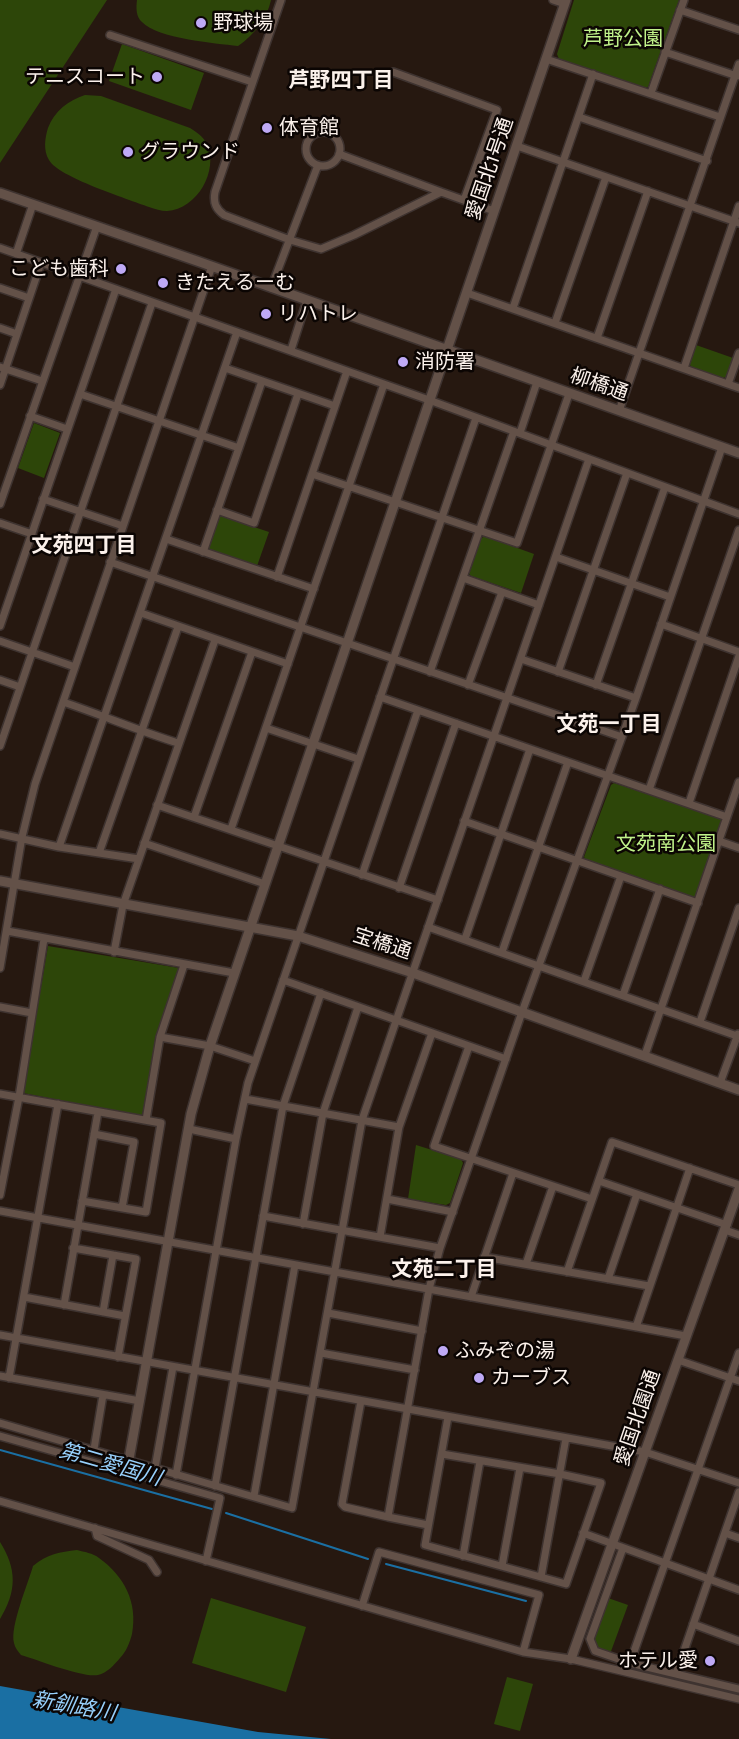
<!DOCTYPE html>
<meta charset="utf-8">
<style>
body{margin:0}
canvas{display:block;background:#261810}
</style>
<canvas width="739" height="1739"></canvas>
<script>
const ctx = document.querySelector('canvas').getContext('2d');
ctx.lineJoin = 'round';
function paint(path, color) {
  ctx.fillStyle = color;
  ctx.fill(path, 'evenodd');
}
function stroke(path, color, width, dash) {
  ctx.strokeStyle = color;
  ctx.lineWidth = width;
  ctx.lineCap = dash ? 'butt' : 'round';
  ctx.setLineDash(dash || []);
  ctx.stroke(path);
}
function label(font, color, halo, rows, align = 'center') {
  ctx.font = font + ' Karla,"Noto Sans JP",sans-serif';
  ctx.lineWidth = 5;
  ctx.setLineDash([]);
  ctx.textBaseline = 'middle';
  ctx.strokeStyle = halo;
  ctx.fillStyle = color;
  for (const [text, x, y, turn = 0] of rows) {
    ctx.save();
    ctx.translate(x, y);
    ctx.rotate((+turn || 0) * Math.PI / 180);
    ctx.textAlign = isNaN(turn) ? turn : align;
    if (halo) ctx.strokeText(text, 0, 0);
    ctx.fillText(text, 0, 0);
    ctx.restore();
  }
}
paint(new Path2D(`
 M0 0H107L0 163Z
 M137 0H271C267 19 254 35 238 46 215 43 158 39 142 22 136 17 136 8 137 0Z
 M574 0H679L648 87 643 88 559 59 557 54Z
 M122 44 204 73 191 110 109 81Z
 M85 95 101 96 190 128C196 132 203 136 207 144 219 171 197 209 167 211 161 211 155 209 149 207 128 199 58 177 49 160 43 150 45 138 48 128 54 111 69 100 85 95Z
 M696 345 733 358 726 377 723 378 691 367 689 363Z
 M34 423 60 433 44 478 18 468Z
 M218 515 269 532 257 566 207 549Z
 M484 536 534 554 521 593 471 576 469 574 481 539Z
 M614 783 723 819 696 896 693 898 586 860 584 857 611 785Z
 M48 946 179 968 157 1033 142 1116 23 1093Z
 M416 1145 461 1159 463 1163 450 1203 446 1205 408 1199Z
 M0 1542C17 1569 17 1591 0 1619Z
 M77 1550C84 1552 93 1553 99 1558 124 1576 138 1602 132 1634 130 1642 126 1652 120 1658 114 1665 107 1673 98 1675 83 1678 38 1660 21 1655 18 1651 15 1648 14 1643 10 1626 28 1584 33 1566 47 1554 60 1552 77 1550Z
 M211 1598 306 1627 286 1692 192 1663Z
 M608 1598 628 1605 610 1654 597 1650 594 1640Z
 M507 1677 533 1684 520 1731 494 1724Z`), '#2d4609');
paint(new Path2D(`
 M0 1686 258 1732 331 1739H0Z`), '#1a6fa3');
stroke(new Path2D(`
 M0 1450 212 1509
 M226 1513 368 1559
 M386 1564 526 1601`), '#1a6fa3', 2);
const minor = new Path2D(`
 M281 0 215 192C213 203 216 209 224 215L290 240 321 249 354 235 441 192 494 211
 M553 0 565 4
 M680 10 739 30
 M110 35 252 82
 M665 52 737 76
 M546 59 720 117
 M393 72 497 110 464 200
 M651 93 684 0
 M579 117 707 161
 M306 149a17 17 0 1 1 34 0a17 17 0 1 1-34 0Z
 M517 146 739 223
 M339 154 441 192
 M0 248 429 400 739 514
 M16 254 33 204
 M0 288 29 298
 M271 288 318 165
 M467 293 739 388
 M513 308 593 74
 M555 323 606 177
 M0 328 17 334
 M597 338 648 191
 M291 350 307 300
 M0 367 42 381
 M225 368 335 406
 M684 368 739 206
 M728 384 739 353
 M0 385 41 263
 M80 394 239 448
 M619 411 739 64
 M30 416 67 429
 M520 433 537 382
 M312 474 517 543 569 394
 M43 499 123 526
 M0 504 97 226
 M217 510 254 523 298 394
 M0 523 32 534
 M166 539 314 589
 M203 552 262 381
 M556 557 670 597
 M110 562 622 737
 M277 577 347 371
 M463 578 539 605
 M141 613 288 664
 M661 624 739 652
 M0 626 116 289
 M0 641 75 667
 M521 659 636 698
 M430 672 514 431
 M558 672 627 473
 M0 680 20 687
 M468 685 502 592
 M596 685 665 487
 M380 697 727 817
 M63 702C102 715 139 731 178 743
 M266 728 358 759
 M0 746 152 303
 M649 790 739 530
 M689 803 739 656
 M157 805 438 900
 M194 817 252 652
 M464 821 698 903
 M231 829 384 384
 M0 834 59 847 139 859
 M719 841 739 848
 M144 843 265 884
 M59 847 237 332
 M99 853 178 627
 M362 875 418 710
 M399 888 456 723
 M428 927 737 1036
 M7 931 234 973
 M465 939 530 749
 M114 952 123 905 215 640
 M502 952 568 762
 M0 968 22 837 35 784 212 266
 M283 980 506 1059
 M584 981 621 876
 M623 995 660 889
 M0 1007 32 1013
 M700 1022 739 908
 M160 1037 210 1046 255 1061
 M469 1046 434 1146 592 1199
 M645 1055 739 782
 M720 1083 738 1034
 M0 1094 161 1123 146 1212 82 1201
 M245 1099 399 1127
 M146 1120 160 1037 184 965
 M189 1129 236 1139
 M94 1134 134 1142 122 1208
 M599 1181 727 1225
 M0 1195 19 1097 44 939
 M387 1199 453 1212
 M0 1211 686 1336
 M263 1216 440 1248
 M303 1224 323 1113 358 1007
 M725 1230 739 1235
 M380 1237 399 1127 432 1033
 M73 1248 113 1255
 M484 1257 649 1286
 M526 1264 553 1186
 M567 1272 612 1142 739 1185
 M608 1279 637 1194
 M24 1297 125 1316
 M471 1297 513 1173
 M64 1305 98 1112
 M103 1312 113 1255 136 1259 118 1357
 M328 1313 422 1331
 M636 1327 690 1168
 M0 1335 645 1452 739 1483
 M321 1353 415 1370
 M678 1360 739 1381
 M0 1376 140 1401
 M9 1378 58 1104
 M361 1401 342 1504 345 1507 388 1517
 M0 1423 292 1508 362 1120 589 459
 M0 1436 220 1498 206 1561
 M94 1449 103 1395
 M442 1454 560 1474 601 1483 566 1584 425 1545 448 1417
 M155 1468 173 1367
 M176 1475 236 1139 248 1083 476 418
 M215 1486 283 1106 321 993
 M254 1496 295 1265
 M0 1501 523 1652 571 1659 739 1699
 M428 1525 388 1517 429 1289 440 1248 522 1012 636 698 722 447
 M95 1528 97 1536 149 1560 157 1572
 M583 1533 739 1590
 M725 1533 739 1538
 M623 1548 590 1639 595 1651 630 1663 739 1689
 M463 1556 480 1461
 M502 1566 520 1468
 M541 1577 566 1438
 M362 1606 379 1552 539 1595 523 1652
 M693 1624 739 1641
 M630 1663 739 1353
 M676 1674 739 1492`);
const tertiary = new Path2D(`
 M0 193 197 261 739 453
 M0 881 298 936 413 973 739 1090
 M129 1459 191 1114 210 1046 566 0
 M571 1659 739 1189`);
stroke(minor, '#3e3330', 10);
stroke(tertiary, '#3e3330', 12);
stroke(minor, '#635148', 7);
stroke(tertiary, '#635148', 9);
for (const [x, y, r, color] of [
 [201,23,6,"#bea9f5"],
 [157,77,6,"#bea9f5"],
 [267,128,6,"#bea9f5"],
 [128,152,6,"#bea9f5"],
 [121,269,6,"#bea9f5"],
 [163,283,6,"#bea9f5"],
 [266,314,6,"#bea9f5"],
 [403,362,6,"#bea9f5"],
 [443,1351,6,"#bea9f5"],
 [479,1378,6,"#bea9f5"],
 [710,1661,6,"#bea9f5"]
]) {
  const dot = new Path2D();
  dot.arc(x, y, r, 0, 2 * Math.PI);
  ctx.fillStyle = color;
  ctx.fill(dot);
  stroke(dot, '#0b0503', 2);
}
label('20px', '#fbf1eb', '#0b0503', [
 ["野球場",213,23],
 ["テニスコート",145,77,"right"],
 ["体育館",279,128],
 ["グラウンド",140,152],
 ["こども歯科",109,269,"right"],
 ["きたえるーむ",175,283],
 ["リハトレ",278,314],
 ["消防署",415,362],
 ["ふみぞの湯",455,1351],
 ["カーブス",491,1378],
 ["ホテル愛",698,1661,"right"]
], 'left');
label('20px', '#c0f28a', '#0b0503', [
 ["芦野公園",623,39],
 ["文苑南公園",666,844]
]);
label('20px', '#fbf1eb', '#0b0503', [
 ["愛国北1号通",490,169,-71],
 ["柳橋通",599,385,19],
 ["宝橋通",382,944,18],
 ["愛国北園通",638,1418,-71]
]);
label('bold 21px', '#fbf1eb', '#0b0503', [
 ["芦野四丁目",341,81],
 ["文苑四丁目",84,546],
 ["文苑一丁目",609,725],
 ["文苑二丁目",444,1270]
]);
label('italic 21px', '#97d0fc', '#0b0503', [
 ["第二愛国川",110,1465,16],
 ["新釧路川",74,1707,10]
]);
</script>
